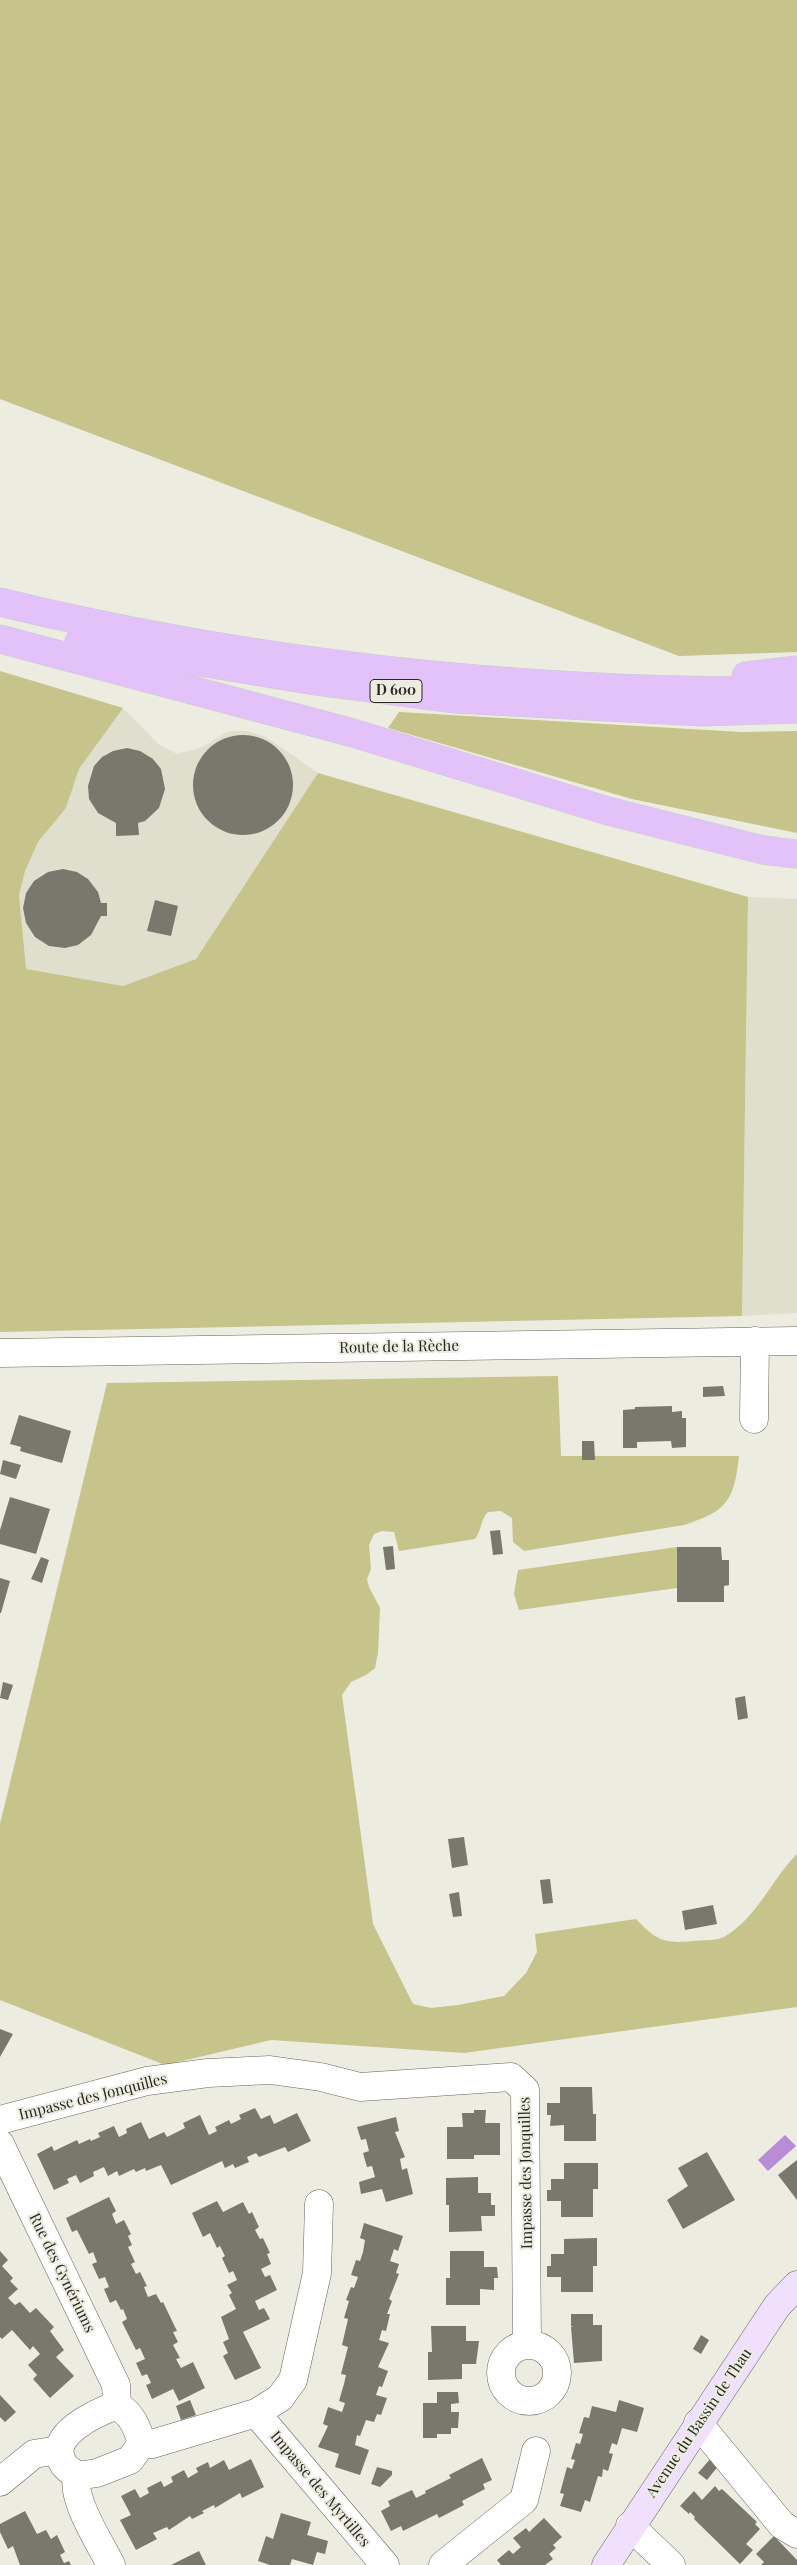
<!DOCTYPE html>
<meta charset="utf-8">
<style>
body{margin:0}
canvas{display:block;background:#ecece0}
</style>
<canvas width="797" height="2565"></canvas>
<script>
const ctx = document.querySelector('canvas').getContext('2d');
ctx.lineJoin = 'round';
function paint(path, color) {
  ctx.fillStyle = color;
  ctx.fill(path, 'evenodd');
}
function stroke(path, color, width, dash) {
  ctx.strokeStyle = color;
  ctx.lineWidth = width;
  ctx.lineCap = dash ? 'butt' : 'round';
  ctx.setLineDash(dash || []);
  ctx.stroke(path);
}
function label(font, color, halo, rows, align = 'center') {
  ctx.font = font + ' "Playfair Display",serif';
  ctx.lineWidth = 4;
  ctx.setLineDash([]);
  ctx.textBaseline = 'middle';
  ctx.strokeStyle = halo;
  ctx.fillStyle = color;
  for (const [text, x, y, turn = 0] of rows) {
    ctx.save();
    ctx.translate(x, y);
    ctx.rotate((+turn || 0) * Math.PI / 180);
    ctx.textAlign = isNaN(turn) ? turn : align;
    if (halo) ctx.strokeText(text, 0, 0);
    ctx.fillText(text, 0, 0);
    ctx.restore();
  }
}
paint(new Path2D(`
 M123 708 158 744 177 754 200 748 229 731H247L266 737 318 773 196 959 123 986 25 969 19 895 25 871 38 842 66 808 79 769Z
 M748 897 797 899V1313L742 1316Z`), '#e0dfcd');
paint(new Path2D(`
 M0 0H797V652L679 656 0 399Z
 M0 671 123 708 79 769 66 808 38 842 25 871 19 895 26 969 123 986 196 959 318 773 748 897 742 1316 0 1332Z
 M399 712 741 732 797 731V833L632 799 388 728Z
 M558 1376 561 1456H739C734 1500 728 1511 684 1525L524 1551 513 1542 512 1518 501 1511 488 1512C480 1520 482 1530 475 1539L399 1551 394 1532 382 1531 374 1534 369 1545 371 1569 367 1579 369 1587 380 1608 378 1653 375 1668 366 1675 351 1682 342 1695 373 1924 413 2004 431 2008 458 2005 504 1996 526 1973 537 1952 535 1934 636 1919C656 1940 664 1944 693 1941 702 1940 716 1941 724 1937 757 1918 771 1880 797 1854V2007L464 2053 271 2040 165 2065 0 2000V1824L107 1383Z
 M677 1547V1588L519 1610 514 1594 518 1570Z`), '#c6c38b');
paint(new Path2D(`
 M785 2135 796 2146 768 2171 758 2160Z`), '#b98cd8');
paint(new Path2D(`
 M193 785a50 50 0 1 1 100 0a50 50 0 1 1-100 0Z
 M127 748 140 751 153 759 161 769 165 789 159 808 145 821 138 823 139 835 116 836V823L98 813 89 799 88 786 94 766 102 757 113 751Z
 M63 869 77 872 88 879 98 892 101 903H107V916H101L91 935 78 945 65 948 49 946 35 937 26 923 23 908 26 893 34 881 48 872Z
 M155 900 178 906 171 936 147 931Z
 M723 1386 725 1396 703 1397V1387Z
 M672 1406V1412L682 1411V1418H686V1447L672 1448 671 1441 637 1442V1448H623V1410L635 1409V1407Z
 M19 1415 71 1431 62 1463 20 1451 21 1447 10 1444Z
 M582 1441H594L595 1460H582Z
 M3 1460 21 1465 16 1479 0 1474Z
 M10 1497 50 1509 36 1554 0 1544V1530Z
 M500 1530 503 1554 493 1555 490 1531Z
 M393 1546 395 1569 386 1570 383 1547Z
 M677 1547H721L722 1560H729V1585L724 1586V1602H677Z
 M41 1557 49 1560 42 1583 31 1579Z
 M0 1578 10 1581 1 1613H0Z
 M3 1682 13 1685 8 1700 0 1698Z
 M745 1696 748 1718 738 1720 735 1698Z
 M464 1837 468 1865 452 1868 448 1839Z
 M550 1879 553 1903 543 1904 540 1880Z
 M459 1892 462 1916 453 1917 449 1894Z
 M713 1905 717 1924 685 1930 682 1911Z
 M0 2029 13 2034 0 2057Z
 M560 2087H592L593 2114H596V2141H564V2125L550 2126 551 2115H547V2103H560Z
 M255 2108 261 2119 270 2115 274 2124 297 2113 311 2141 288 2152 285 2147 259 2157 256 2153 247 2157 249 2162 235 2168 233 2164 225 2168 222 2161 171 2185 161 2165 146 2171 145 2168 136 2172 134 2169 119 2176 117 2171 108 2176 104 2167 93 2172 94 2176 80 2183 76 2175 67 2179 69 2183 54 2190 37 2154 52 2146 54 2151 77 2140 79 2144 90 2139 91 2141 100 2137 98 2133 114 2126 119 2137 127 2133 126 2129 141 2122 149 2139 164 2132 167 2137 185 2128 183 2123 200 2115 209 2135 217 2131 215 2127 229 2120 231 2124 241 2119 239 2115Z
 M474 2110H486L485 2123H500V2155H474V2159H447V2127H463L462 2113H474Z
 M396 2117 399 2131 395 2132 405 2157 400 2159 402 2170 407 2168 413 2194 386 2202 382 2189 361 2194 359 2182 375 2177 372 2166 367 2167 363 2153 369 2151 366 2139 361 2140 357 2127Z
 M707 2152 735 2200 683 2229 667 2200 688 2186 678 2168Z
 M797 2160V2200L778 2175Z
 M564 2163H598V2189H593V2217H561V2201H547V2190H551V2179H564Z
 M478 2177V2193H491V2205H495V2216H481L482 2231 449 2232V2205H446V2178Z
 M109 2197 116 2211 112 2214 116 2224 124 2220 131 2234 128 2236 132 2245 128 2247 135 2262 131 2264 136 2274 140 2272 147 2286 144 2287 148 2297 156 2294 161 2303 163 2302 177 2331 173 2332 178 2342 173 2345 180 2358 176 2359 181 2368 193 2362 205 2388 179 2401 173 2389 152 2399 146 2385 151 2383 147 2374 142 2376 136 2363 145 2359 140 2348 136 2350 122 2322 127 2319 123 2309 121 2310 116 2300 110 2303 104 2289 109 2287 105 2277 99 2279 92 2264 97 2262 93 2252 89 2254 77 2230 72 2232 66 2218Z
 M217 2201 223 2212 243 2202 249 2214 252 2212 259 2227 255 2230 260 2239 263 2238 270 2253 267 2254 271 2264 261 2269 265 2277 270 2275 277 2290 255 2301 259 2310 264 2308 270 2319 243 2332 261 2368 235 2380 223 2356 228 2353 223 2342 229 2339 221 2317 236 2309 229 2295 232 2293 227 2285 237 2280 233 2271 229 2273 222 2258 225 2256 220 2246 217 2248 210 2233 203 2237 192 2213Z
 M364 2223 403 2236 398 2251 394 2249 390 2261 399 2264 396 2273 399 2274 389 2299 392 2301 387 2314H390L386 2331 382 2330 379 2340 389 2343 378 2367 388 2371 382 2387 379 2386 376 2395 387 2398 381 2415 377 2414 374 2422 366 2420 360 2436 357 2435 355 2445 369 2450 360 2475 335 2467 339 2454 318 2447 328 2426 323 2424 328 2407 342 2412 345 2403 339 2401 344 2384 346 2375 341 2374 348 2347 342 2345 348 2319 344 2318 349 2301 346 2300 351 2287 354 2288 358 2277 351 2275 356 2260 360 2261 363 2252 365 2240 360 2238Z
 M597 2238V2266H593V2292H561V2277H547V2266H551V2254H564V2239Z
 M0 2251 8 2260 2 2266 13 2278 10 2281 18 2289 8 2298 15 2305 20 2302 30 2313 36 2308 54 2327 50 2331 64 2350 56 2357 74 2376 50 2398 33 2379 37 2375 28 2365 40 2354 33 2346 30 2350 12 2330 2 2339 0 2337Z
 M450 2251H484V2267H497L498 2278H494V2290L480 2289V2305H446V2278H450Z
 M571 2314H593V2325H602V2361L574 2363 571 2327 573 2326H571Z
 M431 2326H466V2341H479L476 2364H462V2379L428 2380V2352H432Z
 M701 2335 709 2340 701 2354 693 2349Z
 M437 2392H458L459 2403 451 2404V2412H459L458 2428H451V2434H437V2438H423V2403H437Z
 M0 2395 16 2412 5 2422 0 2417Z
 M190 2400 196 2415 181 2420 176 2406Z
 M619 2400 644 2408 637 2432 622 2428 617 2445 612 2443 609 2453 613 2454 608 2471 603 2469 602 2477 598 2476 590 2502 585 2500 581 2512 560 2506 564 2494 560 2493 567 2467 572 2469 575 2460 571 2459 576 2443 580 2444 583 2434 579 2433 584 2417 589 2418 592 2406 616 2412Z
 M482 2458 492 2480 483 2484 485 2489 462 2501 464 2505 439 2518 437 2514 403 2531 401 2526 391 2531 381 2511 390 2506 388 2501 412 2490 416 2498 426 2493 425 2491 451 2478 449 2475Z
 M711 2458 719 2465 707 2480 698 2473Z
 M251 2459 264 2487 242 2498 240 2493 215 2508 214 2505 202 2511 204 2513 192 2519 190 2516 169 2530 167 2527 153 2533 157 2539 136 2550 120 2520 131 2515 121 2496 135 2489 140 2498 149 2493 147 2488 161 2481 164 2487 173 2482 171 2477 184 2470 188 2478 198 2472 196 2468 208 2462 210 2468 224 2460 229 2470Z
 M377 2467 392 2471V2475L380 2487 371 2484Z
 M715 2486 719 2491 722 2489 757 2522 755 2524 760 2529 746 2544 753 2550 740 2564 694 2519 695 2517 690 2512 689 2514 680 2506 694 2491 702 2500Z
 M25 2511 37 2534 46 2530 51 2539 57 2535 65 2552 60 2555 64 2563 69 2561 71 2565H20L13 2546 8 2549 0 2532V2524Z
 M281 2513 311 2522 307 2535 328 2541 325 2554 317 2552 313 2565 292 2559 290 2565H270L258 2561 266 2536 273 2539Z
 M544 2518 562 2537 553 2545 556 2548 549 2554 553 2559 545 2565H501L497 2560 509 2550 513 2554 521 2547 513 2538 526 2528 529 2532Z
 M774 2536 797 2560V2565H761L764 2562 756 2554Z
 M199 2551 206 2565H171Z`), '#79786d');
const street = new Path2D(`
 M0 1353 797 1341
 M754 1419 755 1341
 M0 2120 147 2081 208 2073 270 2070 321 2077 360 2087 511 2077 525 2090 527 2344
 M0 2144 116 2385 117 2405
 M501 2373a28 28 0 1 1 56 0a28 28 0 1 1-56 0Z
 M256 2413 385 2565
 M698 2423 782 2525 797 2534
 M142 2443 152 2444 256 2413 280 2398 293 2380 317 2273 319 2204
 M77 2476C73 2472 65 2468 63 2463 46 2435 96 2413 117 2405 132 2415 136 2425 142 2443
 M77 2476C71 2499 100 2543 111 2565
 M77 2476 97 2473 130 2460 142 2443
 M0 2482 34 2454 58 2450
 M630 2526 671 2565
 M443 2565 524 2500 536 2451`);
const secondary = new Path2D(`
 M606 2565 777 2306 797 2285`);
const primary = new Path2D(`
 M0 602C259 665 530 693 797 691
 M0 639 353 733 608 811 763 850 797 854
 M79 642 309 680 456 699 702 712 797 709
 M746 676 797 670`);
stroke(street, '#65655a', 29);
stroke(secondary, '#65655a', 29);
stroke(primary, '#cbcbca', 29);
stroke(street, '#fff', 28);
stroke(secondary, '#f1e0fd', 28);
stroke(primary, '#e3c2fa', 28);
for (const [x, y, w] of [
 [396,691,52]
]) {
  const box = new Path2D();
  box.roundRect(x - w / 2, y - 11.5, w, 23, 4);
  ctx.fillStyle = '#ecece0';
  ctx.fill(box);
  stroke(box, '#282723', 1);
}
label('bold 14px', '#282723', null, [
 ["D 600",396,691]
]);
label('15px', '#282723', '#ecece0', [
 ["Route de la Rèche",399,1347,-1],
 ["Impasse des Jonquilles",93,2097,-14],
 ["Impasse des Jonquilles",526,2173,-91],
 ["Rue des Gynériums",62,2273,64],
 ["Avenue du Bassin de Thau",699,2423,-56],
 ["Impasse des Myrtilles",320,2489,50]
]);
</script>
